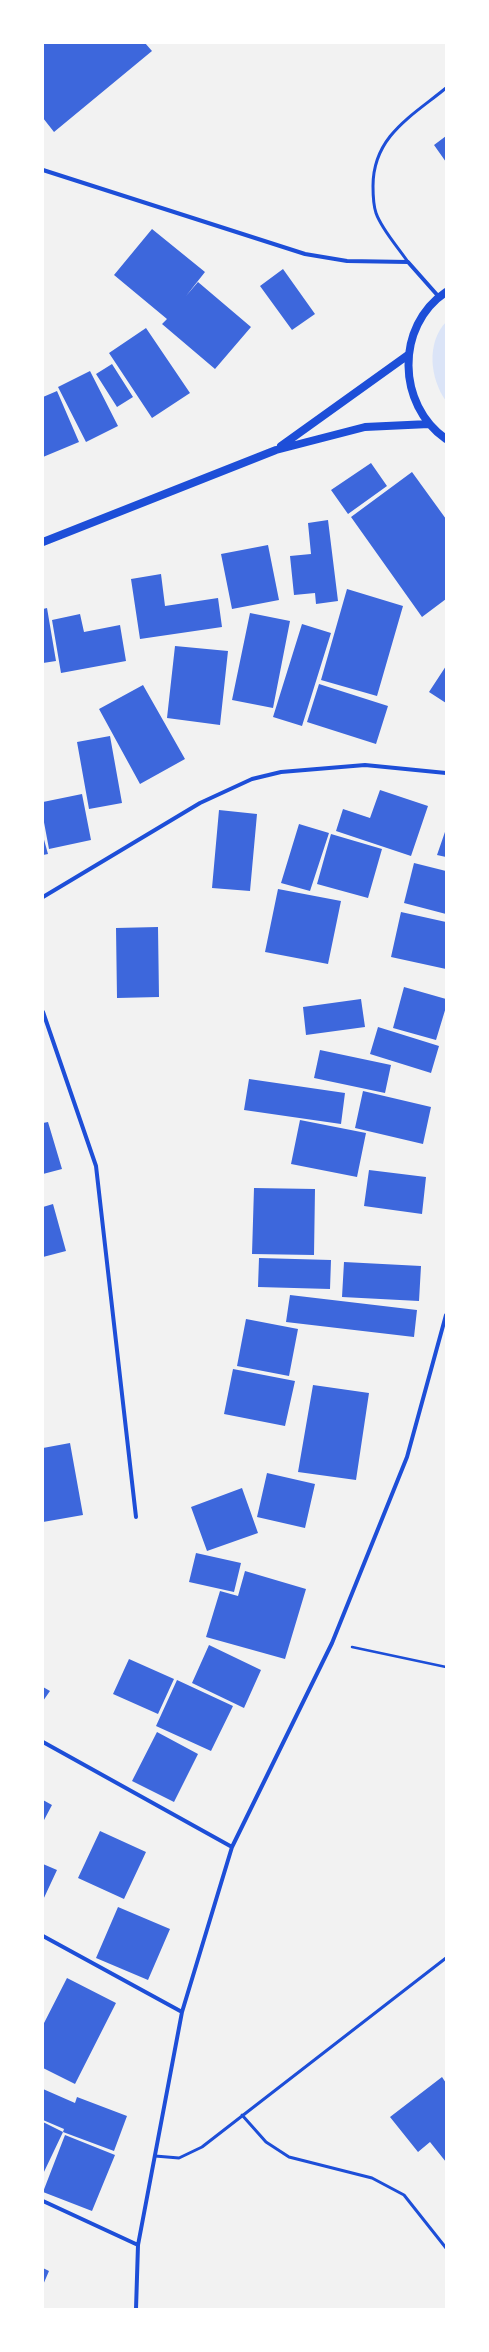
<!DOCTYPE html>
<style>
body{margin:0}
#map{position:relative;width:489px;height:2352px;overflow:hidden;background:#f2f2f2;font-family:"Fira Sans Condensed",sans-serif}
canvas{display:block}
.frame{position:absolute;inset:0;border:44px solid #fff;pointer-events:none}
</style>
<div id="map">
<canvas width="489" height="2352"></canvas>
<div class="frame"></div>
</div>
<script>
const ctx = document.querySelector('canvas').getContext('2d');
ctx.lineJoin = 'round';
function paint(path, color) {
  ctx.fillStyle = color;
  ctx.fill(path, 'evenodd');
}
function stroke(path, color, width, dash) {
  ctx.strokeStyle = color;
  ctx.lineWidth = width;
  ctx.lineCap = dash ? 'butt' : 'round';
  ctx.setLineDash(dash || []);
  ctx.stroke(path);
}
paint(new Path2D(`
 M446 322V401C430 379 426 343 446 322Z`), '#dbe4f7');
paint(new Path2D(`
 M43 43H145L152 51 54 132 43 118Z
 M446 136V162L434 145Z
 M152 229 205 272 186 296 198 282 251 327 215 369 162 324 167 319 114 275Z
 M283 269 315 314 292 330 260 286Z
 M146 328 190 393 152 418 109 353Z
 M112 364 133 397 117 407 96 374Z
 M90 371 118 426 86 442 58 387Z
 M57 391 79 442 43 457V397Z
 M371 463 387 486 348 514 331 490Z
 M412 472 446 519V599L422 617 351 517Z
 M328 520 338 601 316 604 315 593 294 595 290 556 311 554 308 523Z
 M268 545 279 600 232 609 221 554Z
 M161 574 165 606 218 598 222 627 140 639 131 579Z
 M347 589 403 606 377 696 321 680Z
 M47 608 56 661 43 663V609Z
 M250 613 290 621 273 708 232 700Z
 M80 614 84 632 120 625 126 661 61 673 52 620Z
 M302 624 331 633 302 726 273 717Z
 M175 646 228 651 220 725 167 718Z
 M446 666V703L429 692Z
 M319 684 388 706 376 744 307 722Z
 M143 685 185 759 140 784 99 709Z
 M110 736 122 803 89 809 77 742Z
 M380 790 428 806 411 856 336 831 343 809 370 818Z
 M82 794 91 840 49 849 43 817V802Z
 M219 810 257 814 250 891 212 888Z
 M299 824 329 833 310 891 281 883Z
 M446 829V857L437 855Z
 M331 834 382 849 368 898 317 884Z
 M43 836 48 854 43 855Z
 M414 863 446 871V914L404 903Z
 M278 889 341 901 328 964 265 952Z
 M401 912 446 922V969L391 957Z
 M158 927 159 997 117 998 116 928Z
 M404 987 446 999V1007L436 1040 393 1028Z
 M361 999 365 1027 306 1035 303 1007Z
 M378 1027 439 1046 431 1073 370 1054Z
 M320 1050 391 1065 385 1093 314 1078Z
 M249 1079 345 1093 341 1124 244 1110Z
 M363 1091 431 1107 423 1144 355 1128Z
 M300 1120 366 1133 357 1177 291 1164Z
 M48 1122 62 1169 43 1174V1123Z
 M369 1170 426 1177 422 1214 364 1206Z
 M254 1188 315 1189 314 1255 252 1254Z
 M53 1204 66 1251 43 1257V1207Z
 M259 1258 331 1260 330 1289 258 1287Z
 M344 1262 421 1266 419 1301 342 1297Z
 M290 1295 417 1310 414 1337 286 1322Z
 M246 1319 298 1329 289 1376 237 1366Z
 M233 1369 295 1381 285 1426 224 1414Z
 M313 1385 369 1393 356 1480 298 1472Z
 M70 1443 83 1515 43 1522V1448Z
 M267 1473 315 1484 305 1528 257 1517Z
 M242 1488 258 1533 207 1551 191 1507Z
 M196 1553 241 1563 234 1592 189 1582Z
 M245 1571 306 1589 285 1659 206 1637 220 1591 238 1596Z
 M209 1645 261 1670 244 1708 192 1683Z
 M129 1659 174 1679 158 1714 113 1694Z
 M177 1680 233 1706 211 1751 156 1726Z
 M43 1687 50 1691 43 1701Z
 M157 1732 198 1754 174 1802 132 1781Z
 M43 1800 52 1805 43 1822Z
 M100 1831 146 1852 124 1899 78 1878Z
 M43 1864 57 1870 43 1900Z
 M118 1907 170 1929 148 1980 96 1958Z
 M67 1978 116 2003 75 2084 43 2068V2025Z
 M442 2077 446 2083V2162L430 2142 418 2152 390 2117Z
 M43 2089 75 2103 77 2097 127 2116 114 2151 63 2132 43 2174V2122L63 2132 64 2129 43 2120Z
 M65 2135 115 2155 92 2211 43 2192Z
 M43 2268 49 2271 43 2285Z`), '#3d67dc');
stroke(new Path2D(`
 M352 1647 446 1667`), '#1d4ed8', 2.5);
stroke(new Path2D(`
 M408 262C398 247 382 230 376 213 373 204 373 195 373 186 373 136 412 116 446 88
 M242 2115 266 2142 289 2157 372 2178 404 2195 446 2248
 M155 2156 179 2158 202 2147 446 1958`), '#1d4ed8', 3);
stroke(new Path2D(`
 M43 170 305 254 347 261 408 262 439 297
 M43 897 200 803 252 779 281 772 365 765 446 773
 M43 1012 96 1166 136 1517
 M43 1742 232 1847
 M43 1936 182 2012
 M43 2201 138 2245
 M136 2309 138 2245 182 2012 232 1847 332 1643 407 1457 446 1315`), '#1d4ed8', 4);
stroke(new Path2D(`
 M446 292C395 326 397 405 446 439
 M281 446 408 355
 M43 542 276 450 365 427 429 424`), '#1d4ed8', 8);
</script>
